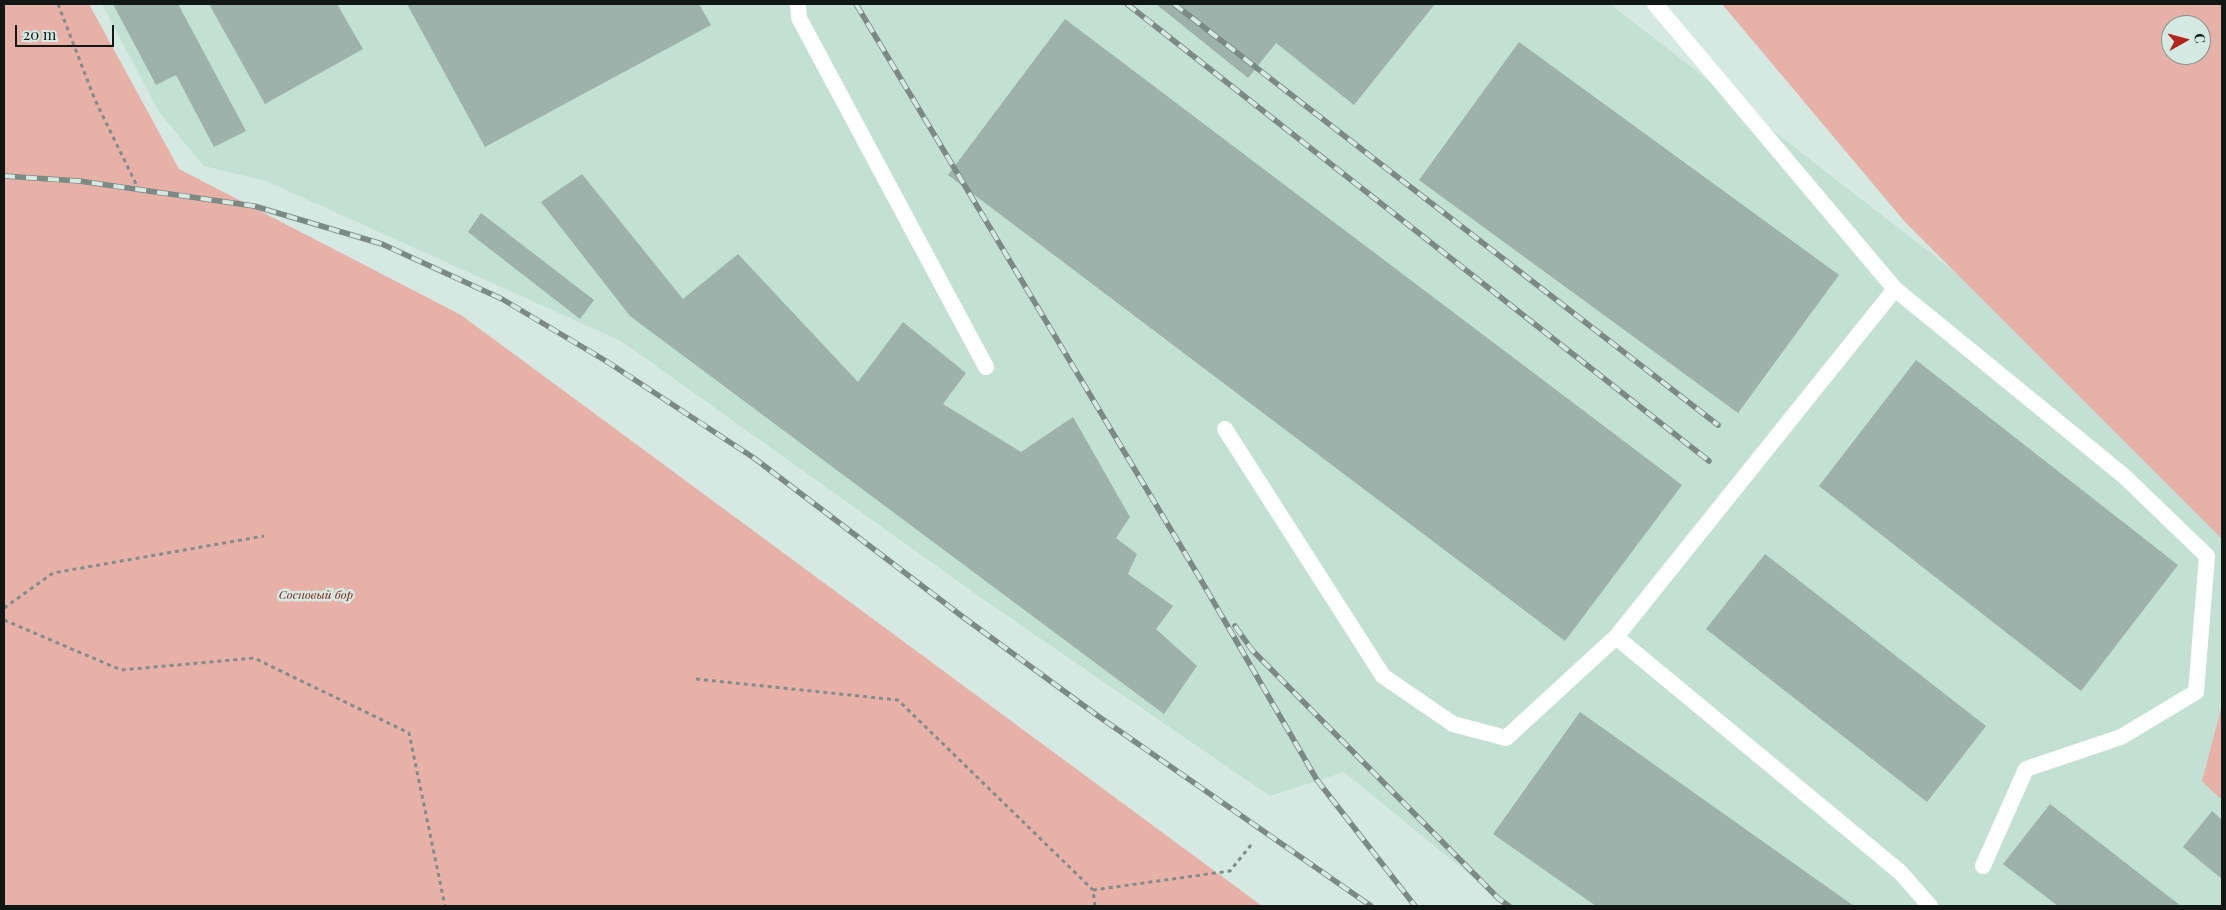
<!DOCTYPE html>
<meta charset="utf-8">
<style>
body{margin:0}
#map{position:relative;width:2226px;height:910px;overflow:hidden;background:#d3e9e1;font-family:"Playfair Display",serif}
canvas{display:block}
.frame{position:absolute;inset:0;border:5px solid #101715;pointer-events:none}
.north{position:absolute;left:2161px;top:15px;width:50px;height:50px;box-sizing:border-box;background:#d3e9e1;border:1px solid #85958f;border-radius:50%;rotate:83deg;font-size:14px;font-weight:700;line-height:20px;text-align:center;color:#101715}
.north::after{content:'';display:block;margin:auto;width:18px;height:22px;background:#b3241c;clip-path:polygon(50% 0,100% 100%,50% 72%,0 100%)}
.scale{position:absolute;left:15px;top:25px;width:99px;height:22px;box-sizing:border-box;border:2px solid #101715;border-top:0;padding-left:6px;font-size:15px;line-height:18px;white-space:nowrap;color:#101715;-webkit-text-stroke:4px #d3e9e1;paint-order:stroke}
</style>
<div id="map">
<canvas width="2226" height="910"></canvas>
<div class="frame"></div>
<div class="north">С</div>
<div class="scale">20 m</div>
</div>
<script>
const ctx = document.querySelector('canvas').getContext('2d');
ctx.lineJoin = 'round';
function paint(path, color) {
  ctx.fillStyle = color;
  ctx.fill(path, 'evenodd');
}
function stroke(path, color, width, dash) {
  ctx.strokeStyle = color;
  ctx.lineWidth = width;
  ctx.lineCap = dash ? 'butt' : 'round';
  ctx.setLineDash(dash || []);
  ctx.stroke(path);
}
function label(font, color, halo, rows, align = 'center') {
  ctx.font = font + ' "Playfair Display",serif';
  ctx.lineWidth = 5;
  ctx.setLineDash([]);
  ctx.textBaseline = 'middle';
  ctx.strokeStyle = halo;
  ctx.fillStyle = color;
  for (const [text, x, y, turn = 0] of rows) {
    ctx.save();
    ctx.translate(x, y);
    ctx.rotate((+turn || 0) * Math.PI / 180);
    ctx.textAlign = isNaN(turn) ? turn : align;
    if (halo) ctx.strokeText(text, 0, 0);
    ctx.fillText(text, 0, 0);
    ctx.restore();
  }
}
paint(new Path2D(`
 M102 4H1610L2134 411 2222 522V906H1508L1344 772 1270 796 990 604 621 341 266 181 204 166 159 112Z`), '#c2e0d4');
paint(new Path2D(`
 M4 4H89L179 169 461 315 1262 906H4Z
 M1722 4H2222V539L1905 222ZM2171 25H2201V55H2171Z
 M2222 705V800L2202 781Z`), '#e7b1a8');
paint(new Path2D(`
 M113 4H178L246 131 214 147 176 75 156 85Z
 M209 4H337L363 49 265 104Z
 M407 4H699L711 25 485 147Z
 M1156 4H1435L1354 105 1276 43 1248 78Z
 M1065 19 1682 485 1565 641 948 175Z
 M1519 42 1839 275 1738 413 1419 180Z
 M582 174 683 299 738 254 858 382 903 322 966 373 943 404 1021 452 1073 417 1130 517 1116 538 1137 554 1128 574 1173 606 1156 629 1197 666 1164 714 630 316 541 202Z
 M481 213 594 300 580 319 468 232Z
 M1916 360 2178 565 2081 691 1819 486Z
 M1765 554 1986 726 1927 802 1706 629Z
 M1580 712 1854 906H1596L1493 834Z
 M2050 804 2181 906H2058L2003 864Z
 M2212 811 2222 820V879L2183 847Z`), '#9db2aa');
stroke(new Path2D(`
 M58 4 95 100 139 190
 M4 608 53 573 264 536
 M4 620 121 670 254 658 409 733 445 906
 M696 679 898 700 1093 890
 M1095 906 1093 890 1230 871 1251 845`), '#7f8e89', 3, [4, 4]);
stroke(new Path2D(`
 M798 4 799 18 986 367
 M1895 289 2124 476 2207 556 2196 692 2121 737 2026 769 1983 866
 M1225 429 1383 676 1453 724 1506 738 1616 637 1895 289 1655 4
 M1616 637 1900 872 1930 906`), '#fff', 16);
const rail = new Path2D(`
 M856 4 1198 575 1317 780 1415 906
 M1127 4 1709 461
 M1174 4 1718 425
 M4 176 79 181 254 206 382 244 502 299 606 361 754 458 963 617 1098 716 1371 906
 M1235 626 1252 650 1499 899 1509 906`);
stroke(rail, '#7b8a85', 5.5);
stroke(rail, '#d3e9e1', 4, [11]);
label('italic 12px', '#84221a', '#d3e9e1', [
 ["Сосновый бор",316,595]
]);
</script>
